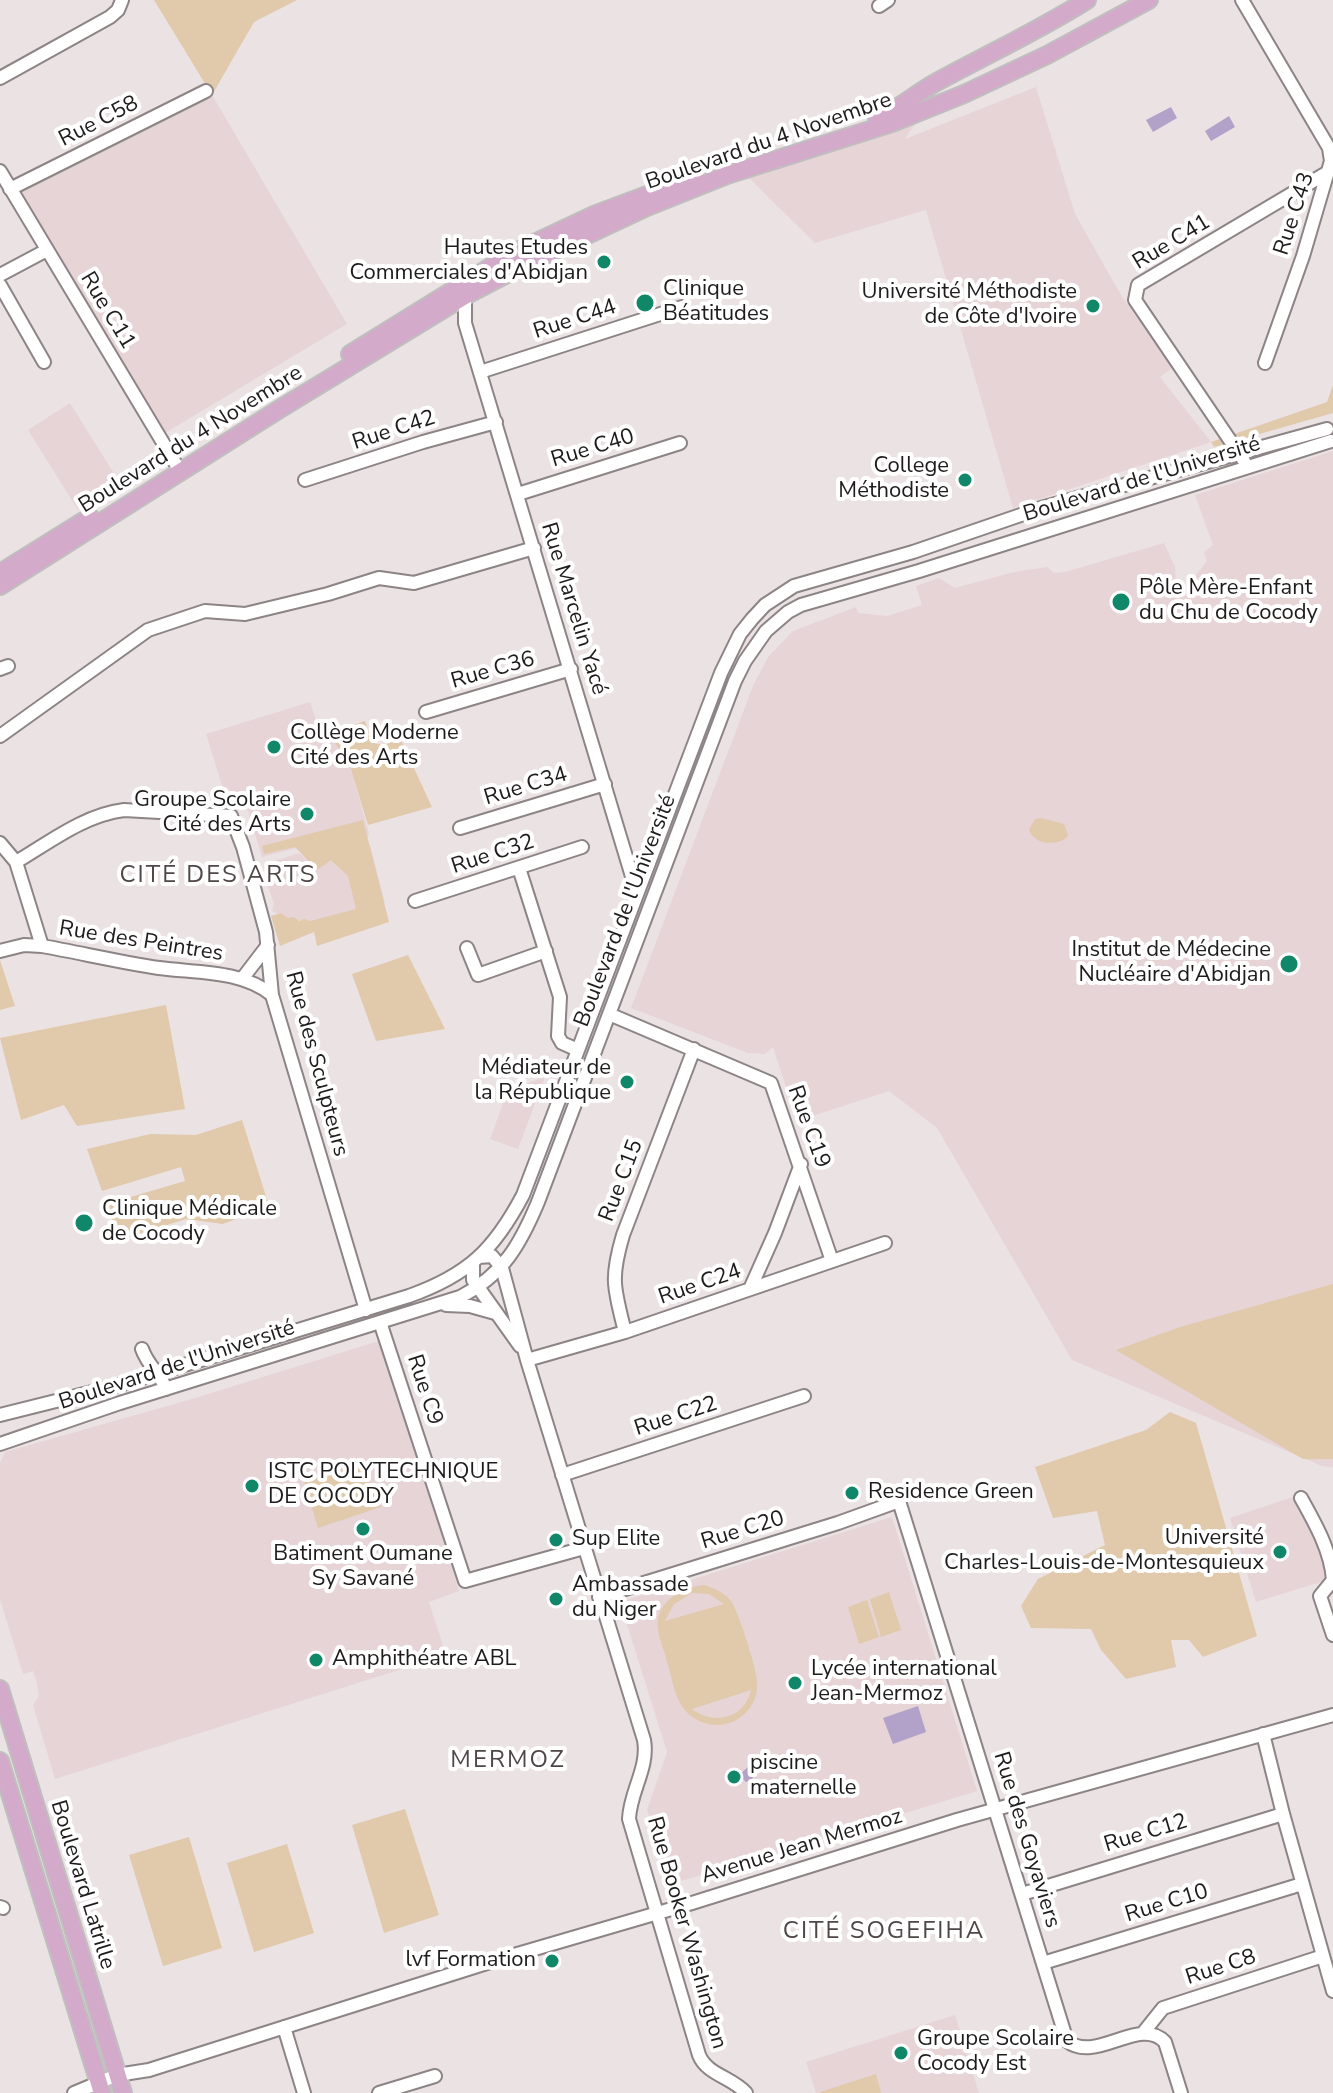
<!DOCTYPE html>
<meta charset="utf-8">
<style>
body{margin:0}
canvas{display:block;background:#ebe2e3}
</style>
<canvas width="1333" height="2093"></canvas>
<script>
const ctx = document.querySelector('canvas').getContext('2d');
ctx.lineJoin = 'round';
function paint(path, color) {
  ctx.fillStyle = color;
  ctx.fill(path, 'evenodd');
}
function stroke(path, color, width, dash) {
  ctx.strokeStyle = color;
  ctx.lineWidth = width;
  ctx.lineCap = dash ? 'butt' : 'round';
  ctx.setLineDash(dash || []);
  ctx.stroke(path);
}
function label(font, color, halo, rows, align = 'center') {
  ctx.font = font + ' "Nunito Sans",sans-serif';
  ctx.lineWidth = 8;
  ctx.setLineDash([]);
  ctx.textBaseline = 'middle';
  ctx.strokeStyle = halo;
  ctx.fillStyle = color;
  for (const [text, x, y, turn = 0] of rows) {
    ctx.save();
    ctx.translate(x, y);
    ctx.rotate((+turn || 0) * Math.PI / 180);
    ctx.textAlign = isNaN(turn) ? turn : align;
    if (halo) ctx.strokeText(text, 0, 0);
    ctx.fillText(text, 0, 0);
    ctx.restore();
  }
}
paint(new Path2D(`
 M1036 87 1075 214 1121 295 1172 368 1160 377 1211 442 1013 508 926 210 815 243 749 178 915 124 905 139Z
 M212 95 347 324 165 433 19 192Z
 M70 403 120 483 78 510 28 430Z
 M1333 451V1467L1322 1466 1072 1360 937 1128 889 1091 797 1121 773 1047 765 1054 748 1053 631 1008 753 686 768 657 793 631 856 607 858 613 887 616 922 605 916 586 939 578 955 588 1014 572 1047 567 1054 573 1065 572 1164 543 1175 567 1176 596 1197 586 1196 575 1207 561 1204 552 1213 545 1195 495Z
 M310 702 321 736 329 734 349 763 369 833 367 839 320 842 262 857 242 791 225 795 206 734Z
 M370 845 385 903 310 921 288 919 272 911 274 904 263 872 268 863 299 853 318 870 325 862Z
 M545 1077 518 1149 490 1139 508 1090Z
 M382 1340 459 1591 429 1602 446 1655 55 1779 33 1705 39 1696 36 1679 33 1671 23 1674 0 1599V1463L5 1452 192 1399Z
 M1296 1496 1324 1563 1327 1580 1256 1602 1230 1518Z
 M892 1517 977 1791 763 1857V1860L751 1863 750 1861 670 1884 647 1810 667 1752 620 1602Z
 M955 2015 979 2093H816L806 2062Z`), '#e7d4d7');
paint(new Path2D(`
 M154 0H297L254 22 212 95Z
 M1333 385V413L1214 447 1211 442 1327 402Z
 M365 721 373 743 385 745 400 738 432 807 368 825 349 763 329 734Z
 M1041 818 1064 824 1068 835 1065 839C1053 846 1033 844 1029 829L1035 819Z
 M363 820 389 922 317 946 314 932 280 946 271 916 281 913 288 918 294 917 299 921 304 919 310 921 356 909 348 876 331 860 317 870 295 847 264 854 262 846Z
 M408 955 445 1029 376 1041 352 974Z
 M0 960 15 1006 0 1010Z
 M166 1005 185 1109 77 1126 64 1105 21 1120 0 1038Z
 M242 1120 269 1206 223 1224 186 1219 119 1240 107 1204 185 1181 181 1167 102 1191 87 1149 150 1134 196 1135Z
 M1333 1284V1459H1303L1116 1350 1180 1327Z
 M1170 1412 1196 1423 1257 1636 1203 1657 1189 1640H1171L1176 1667 1126 1679 1101 1650 1091 1629 1031 1628 1021 1606 1038 1579 1105 1545 1097 1511 1053 1518 1035 1467 1146 1430Z
 M361 1463C367 1480 376 1491 381 1507L318 1528 304 1481Z
 M705 1585C715 1589 724 1592 731 1601 738 1611 757 1669 757 1682 758 1692 755 1702 748 1710 731 1732 696 1729 681 1705 674 1693 672 1678 668 1665 665 1653 660 1641 658 1630 654 1602 682 1587 705 1585ZM692 1593 709 1594 724 1604 665 1621 674 1604ZM751 1690C745 1718 714 1726 692 1709Z
 M889 1592 901 1630 881 1637 870 1599Z
 M867 1600 879 1637 859 1644 848 1607Z
 M405 1809 439 1915 384 1933 352 1825Z
 M189 1837 222 1948 163 1966 129 1855Z
 M287 1844 314 1933 254 1952 227 1863Z
 M876 2074 881 2093H820V2092Z`), '#e1c9ab');
paint(new Path2D(`
 M1171 107 1177 118 1153 132 1146 120Z
 M1229 116 1235 127 1211 141 1205 131Z
 M918 1706 926 1732 893 1744 883 1718Z
 M748 1767 753 1770 754 1775 751 1781 746 1782 740 1776 737 1786 728 1782 726 1779 729 1773 740 1774Z`), '#b2a1c9');
const minor = new Path2D(`
 M1242 0 1329 148 1331 161 1303 256 1265 363
 M879 6 888 0
 M0 78 110 17 118 10 122 0
 M0 171 180 471
 M10 189 206 91
 M0 275 47 250
 M0 285 44 362
 M462 291 465 296V323L637 893
 M480 372 682 307
 M1244 461 1135 300 1138 285 1330 171
 M305 480 423 442 496 422
 M518 494 680 443
 M0 669 8 666
 M426 712 571 669
 M0 736 148 630 205 611 245 614 328 594 379 578 414 583 534 548
 M460 828 605 784
 M0 843 16 862 42 946
 M16 862C50 842 84 815 124 810L231 816 243 847 266 932 272 995 366 1310
 M519 868 560 997 558 1036 562 1043 578 1050
 M415 901 582 847
 M467 948 478 975 546 951
 M0 951 24 945 42 946C81 953 120 962 159 968 196 973 242 970 272 995
 M242 979 268 945
 M609 1014 771 1083 832 1261
 M479 1257 492 1256 502 1268 527 1360 644 1740C649 1768 630 1791 629 1819L699 2055C707 2075 732 2077 746 2093
 M473 1263V1280L520 1346
 M750 1289 775 1233 801 1164
 M446 1305 470 1306 495 1313
 M380 1322 465 1581 584 1548
 M625 1332C614 1288 610 1279 623 1235L694 1049
 M142 1349C149 1368 159 1371 166 1389
 M527 1360 625 1332 885 1243
 M0 1415 116 1386 409 1296C468 1275 494 1250 523 1195L721 673 740 634 752 619 765 605 794 586 913 552 1041 508 1327 429
 M0 1444 120 1403 460 1297C503 1275 520 1245 538 1202L735 681 745 661 766 631 788 612 801 605 919 571 1331 441
 M562 1475 804 1396
 M1301 1498C1315 1523 1331 1551 1333 1580L1320 1596 1333 1635
 M599 1597 838 1523 899 1501 1067 2041C1096 2064 1140 2015 1165 2042L1181 2093
 M1263 1734 1283 1814 1333 1991
 M1022 1894 1283 1814
 M0 1907 3 1908
 M1043 1963 1302 1884
 M284 2027 304 2093
 M1143 2033 1163 2008 1323 1956
 M74 2093 117 2075 149 2070 490 1962 692 1903 957 1820 1333 1715
 M379 2093 435 2076`);
const major = new Path2D(`
 M877 118C898 110 915 94 935 83 986 55 1038 31 1087 0
 M350 354 513 253 596 214 695 177
 M0 573 90 517
 M0 586 278 410 465 296 532 261 647 207 727 175 892 123 964 94 1047 55 1149 0
 M0 1689 123 2093
 M0 1761 102 2093`);
stroke(minor, '#8c8485', 16);
stroke(major, '#c0bfbf', 20);
stroke(minor, '#fff', 12);
stroke(major, '#d4aaca', 16);
for (const [x, y, r, color] of [
 [604,262,8,"#108768"],
 [645,303,10,"#108768"],
 [1093,306,8,"#108768"],
 [965,480,8,"#108768"],
 [1121,602,10,"#108768"],
 [274,747,8,"#108768"],
 [307,814,8,"#108768"],
 [1289,964,10,"#108768"],
 [627,1082,8,"#108768"],
 [84,1223,10,"#108768"],
 [252,1486,8,"#108768"],
 [852,1493,8,"#108768"],
 [363,1529,8,"#108768"],
 [556,1540,8,"#108768"],
 [1280,1552,8,"#108768"],
 [556,1599,8,"#108768"],
 [316,1660,8,"#108768"],
 [795,1683,8,"#108768"],
 [734,1777,8,"#108768"],
 [552,1961,8,"#108768"],
 [901,2053,8,"#108768"]
]) {
  const dot = new Path2D();
  dot.arc(x, y, r, 0, 2 * Math.PI);
  ctx.fillStyle = color;
  ctx.fill(dot);
  stroke(dot, '#fff', 3);
}
label('22px', '#1e1b1b', '#fff', [
 ["Rue C58",99,122,-27],
 ["Boulevard du 4 Novembre",769,142,-19],
 ["Rue C43",1295,214,-72],
 ["Rue C41",1172,243,-31],
 ["Rue C11",107,311,59],
 ["Rue C44",575,320,-18],
 ["Rue C42",394,431,-18],
 ["Boulevard du 4 Novembre",191,440,-32],
 ["Rue C40",593,449,-17],
 ["Boulevard de l'Université",1142,480,-17],
 ["Rue Marcelin Yacé",573,609,73],
 ["Rue C36",493,671,-16],
 ["Rue C34",526,787,-17],
 ["Rue C32",493,855,-18],
 ["Boulevard de l'Université",626,911,-69],
 ["Rue des Peintres",141,942,9],
 ["Rue des Sculpteurs",316,1064,75],
 ["Rue C19",808,1127,70],
 ["Rue C15",622,1181,-69],
 ["Rue C24",700,1285,-19],
 ["Boulevard de l'Université",177,1366,-18],
 ["Rue C9",424,1390,72],
 ["Rue C22",676,1417,-18],
 ["Rue C20",743,1531,-17],
 ["Rue C12",1146,1834,-17],
 ["Rue des Goyaviers",1026,1840,73],
 ["Avenue Jean Mermoz",802,1847,-17],
 ["Boulevard Latrille",82,1885,73],
 ["Rue C10",1167,1904,-17],
 ["Rue Booker Washington",686,1933,74],
 ["Rue C8",1221,1968,-18]
]);
label('22px', '#1e1b1b', '#fff', [
 ["Hautes Etudes",588,249,"right"],
 ["Commerciales d'Abidjan",588,274,"right"],
 ["Clinique",663,290],
 ["Béatitudes",663,315],
 ["Université Méthodiste",1077,293,"right"],
 ["de Côte d'Ivoire",1077,318,"right"],
 ["College",949,467,"right"],
 ["Méthodiste",949,492,"right"],
 ["Pôle Mère-Enfant",1139,589],
 ["du Chu de Cocody",1139,614],
 ["Collège Moderne",290,734],
 ["Cité des Arts",290,759],
 ["Groupe Scolaire",291,801,"right"],
 ["Cité des Arts",291,826,"right"],
 ["Institut de Médecine",1271,951,"right"],
 ["Nucléaire d'Abidjan",1271,976,"right"],
 ["Médiateur de",611,1069,"right"],
 ["la République",611,1094,"right"],
 ["Clinique Médicale",102,1210],
 ["de Cocody",102,1235],
 ["ISTC POLYTECHNIQUE",268,1473],
 ["DE COCODY",268,1498],
 ["Residence Green",868,1493],
 ["Université",1264,1539,"right"],
 ["Charles-Louis-de-Montesquieux",1264,1564,"right"],
 ["Sup Elite",572,1540],
 ["Batiment Oumane",363,1555,"center"],
 ["Sy Savané",363,1580,"center"],
 ["Ambassade",572,1586],
 ["du Niger",572,1611],
 ["Amphithéatre ABL",332,1660],
 ["Lycée international",811,1670],
 ["Jean-Mermoz",811,1695],
 ["piscine",750,1764],
 ["maternelle",750,1789],
 ["lvf Formation",536,1961,"right"],
 ["Groupe Scolaire",917,2040],
 ["Cocody Est",917,2065]
], 'left');
ctx.letterSpacing = '2px';
label('24px', '#4e4647', '#fff', [
 ["CITÉ DES ARTS",218,876],
 ["MERMOZ",508,1761],
 ["CITÉ SOGEFIHA",884,1932]
]);
ctx.letterSpacing = '0px';
</script>
